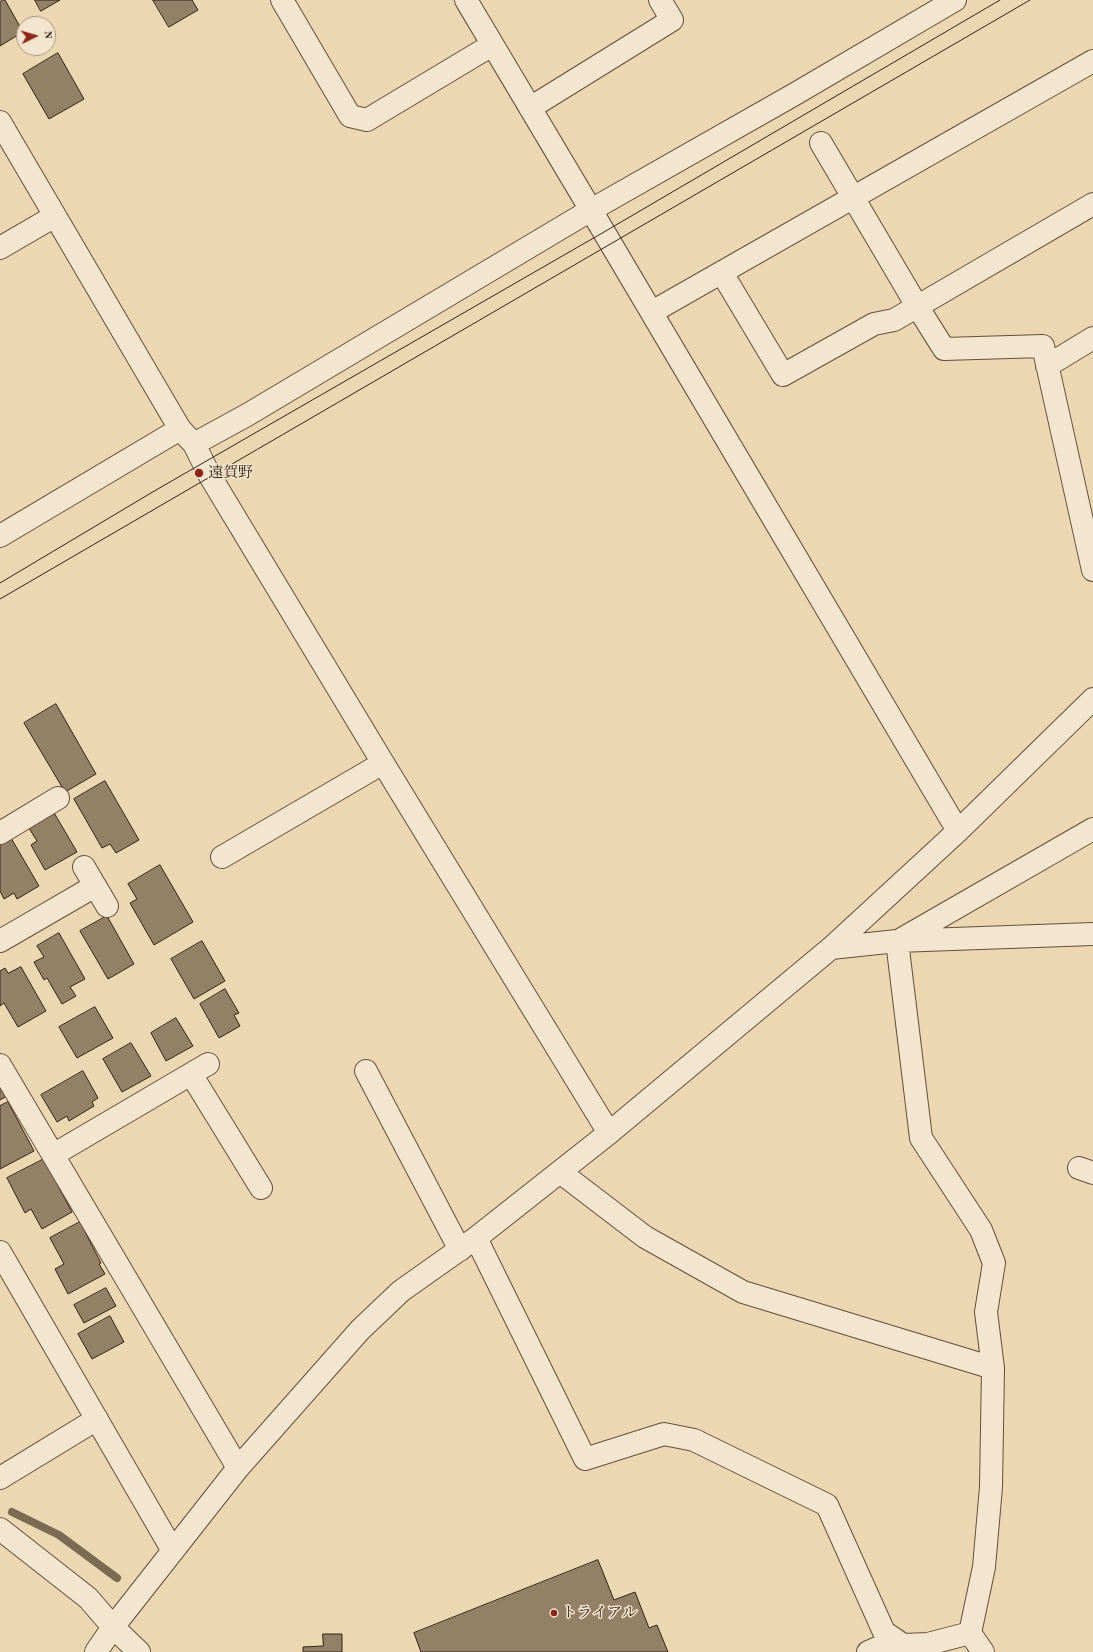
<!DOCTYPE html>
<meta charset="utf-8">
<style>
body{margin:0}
#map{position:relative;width:1093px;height:1652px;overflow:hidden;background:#ecd7b3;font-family:"Old Standard TT",serif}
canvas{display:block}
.north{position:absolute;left:16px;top:16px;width:40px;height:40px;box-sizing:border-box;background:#f3e5ce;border:1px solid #a79784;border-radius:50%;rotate:85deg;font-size:11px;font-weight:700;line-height:16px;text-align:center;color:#352214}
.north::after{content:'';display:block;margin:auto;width:14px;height:18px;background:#8f2418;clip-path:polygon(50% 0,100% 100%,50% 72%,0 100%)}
</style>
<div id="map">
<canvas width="1093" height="1652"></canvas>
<div class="north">N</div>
</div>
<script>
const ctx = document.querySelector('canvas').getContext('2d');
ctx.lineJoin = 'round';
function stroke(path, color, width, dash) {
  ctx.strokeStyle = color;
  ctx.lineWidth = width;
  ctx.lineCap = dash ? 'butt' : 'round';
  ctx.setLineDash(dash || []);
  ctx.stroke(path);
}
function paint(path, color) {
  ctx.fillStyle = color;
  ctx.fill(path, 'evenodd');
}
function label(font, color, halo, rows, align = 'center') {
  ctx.font = font + ' "Old Standard TT","Noto Serif JP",serif';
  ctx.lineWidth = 3;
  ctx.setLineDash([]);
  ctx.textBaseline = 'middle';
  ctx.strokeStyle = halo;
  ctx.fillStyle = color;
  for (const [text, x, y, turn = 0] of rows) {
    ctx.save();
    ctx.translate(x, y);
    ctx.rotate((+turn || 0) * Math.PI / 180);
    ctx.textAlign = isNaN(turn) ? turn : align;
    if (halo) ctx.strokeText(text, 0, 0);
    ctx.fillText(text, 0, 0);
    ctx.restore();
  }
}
stroke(new Path2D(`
 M12 1512 59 1535 117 1578`), '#7e6953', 8);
const building = new Path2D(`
 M3 0H5L23 32 0 46V2Z
 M35 0H60L41 11Z
 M153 0H192L198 10 169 27Z
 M58 53 84 99 49 119 23 74Z
 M56 704 96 774 65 792 24 723Z
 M105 781 139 840 116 853 110 844 102 848 74 799Z
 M53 811 77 852 45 870 31 845 37 841 27 825Z
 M11 838 39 886 17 899 14 893 4 899 0 891V845Z
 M160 865 193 922 154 945 130 903 137 899 128 884Z
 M107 916 134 964 108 979 80 931Z
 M59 933 85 979 70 987 76 996 62 1004 47 978 44 980 34 962 44 957 37 946Z
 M202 941 225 981 194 999 171 959Z
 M21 967 46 1011 18 1027 4 1003 0 1006V971L5 968 8 973Z
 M225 989 239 1013 234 1015 240 1026 219 1038 200 1004Z
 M95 1007 113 1038 77 1058 59 1027Z
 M176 1018 193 1046 166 1061 151 1033Z
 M131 1043 151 1076 122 1092 103 1059Z
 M83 1071 98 1098 92 1102 94 1106 69 1121 67 1116 57 1122 41 1095Z
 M0 1083 7 1096 0 1100Z
 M8 1102 34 1151 0 1169V1106Z
 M44 1159 72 1212 42 1229 31 1209 25 1213 7 1178Z
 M80 1222 101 1263 99 1264 105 1274 68 1294 55 1269 64 1264 50 1238Z
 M106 1288 116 1306 84 1323 74 1305Z
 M110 1316 124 1342 92 1359 78 1334Z
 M598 1560 614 1600 635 1592 649 1628 657 1625 668 1652H421L414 1633Z
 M323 1634H342V1652H303V1647L323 1646Z`);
paint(building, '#948067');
stroke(building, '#352214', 1);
const minor = new Path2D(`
 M282 0 350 116 367 120 492 45
 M466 0 604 232 958 831
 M530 108 672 20 660 0
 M0 122 180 429 194 444 210 476 383 763 609 1133
 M821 143 917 306 944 349 1043 346 1093 570
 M0 248 55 216
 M722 273 783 375 874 324 894 320 1093 204
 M652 312 1093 61
 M1047 366 1093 338
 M194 444 247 415 591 210 795 94 955 0
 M0 536 180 429
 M0 833 58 798
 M222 857 383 763
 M84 867 107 906
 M900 940 1093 829
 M0 941 95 886
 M897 941 921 1138 981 1230 994 1263 986 1312 993 1368 991 1487 984 1567 970 1633 983 1652
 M831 948 897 941 1093 934
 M0 1065 238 1468
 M366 1071 460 1250
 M191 1074 261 1188
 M53 1155 208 1064
 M1079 1168 1093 1173
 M560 1172 645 1237 743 1292 993 1368
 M476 1238 585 1459 664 1434 694 1440 827 1505 884 1632 903 1645 928 1644 970 1633
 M0 1252 173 1551
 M0 1478 97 1419
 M0 1529 88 1598 113 1627 139 1652
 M96 1652 113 1627 238 1468 360 1330 401 1291 476 1238 609 1133 831 948 958 831 1093 699
 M868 1652 896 1640`);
stroke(minor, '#634f3c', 24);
stroke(minor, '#f3e5ce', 22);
stroke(new Path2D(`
 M0 583 156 490 604 232 1000 0
 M0 599 1030 0`), '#352214', 1);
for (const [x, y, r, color] of [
 [199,473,5,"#8f2418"],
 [554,1613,4,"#8f2418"]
]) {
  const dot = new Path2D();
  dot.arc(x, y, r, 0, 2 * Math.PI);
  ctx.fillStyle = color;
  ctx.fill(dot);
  stroke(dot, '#f3e5ce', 1.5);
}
label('15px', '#352214', '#f3e5ce', [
 ["遠賀野",208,473],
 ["トライアル",562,1613]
], 'left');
</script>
